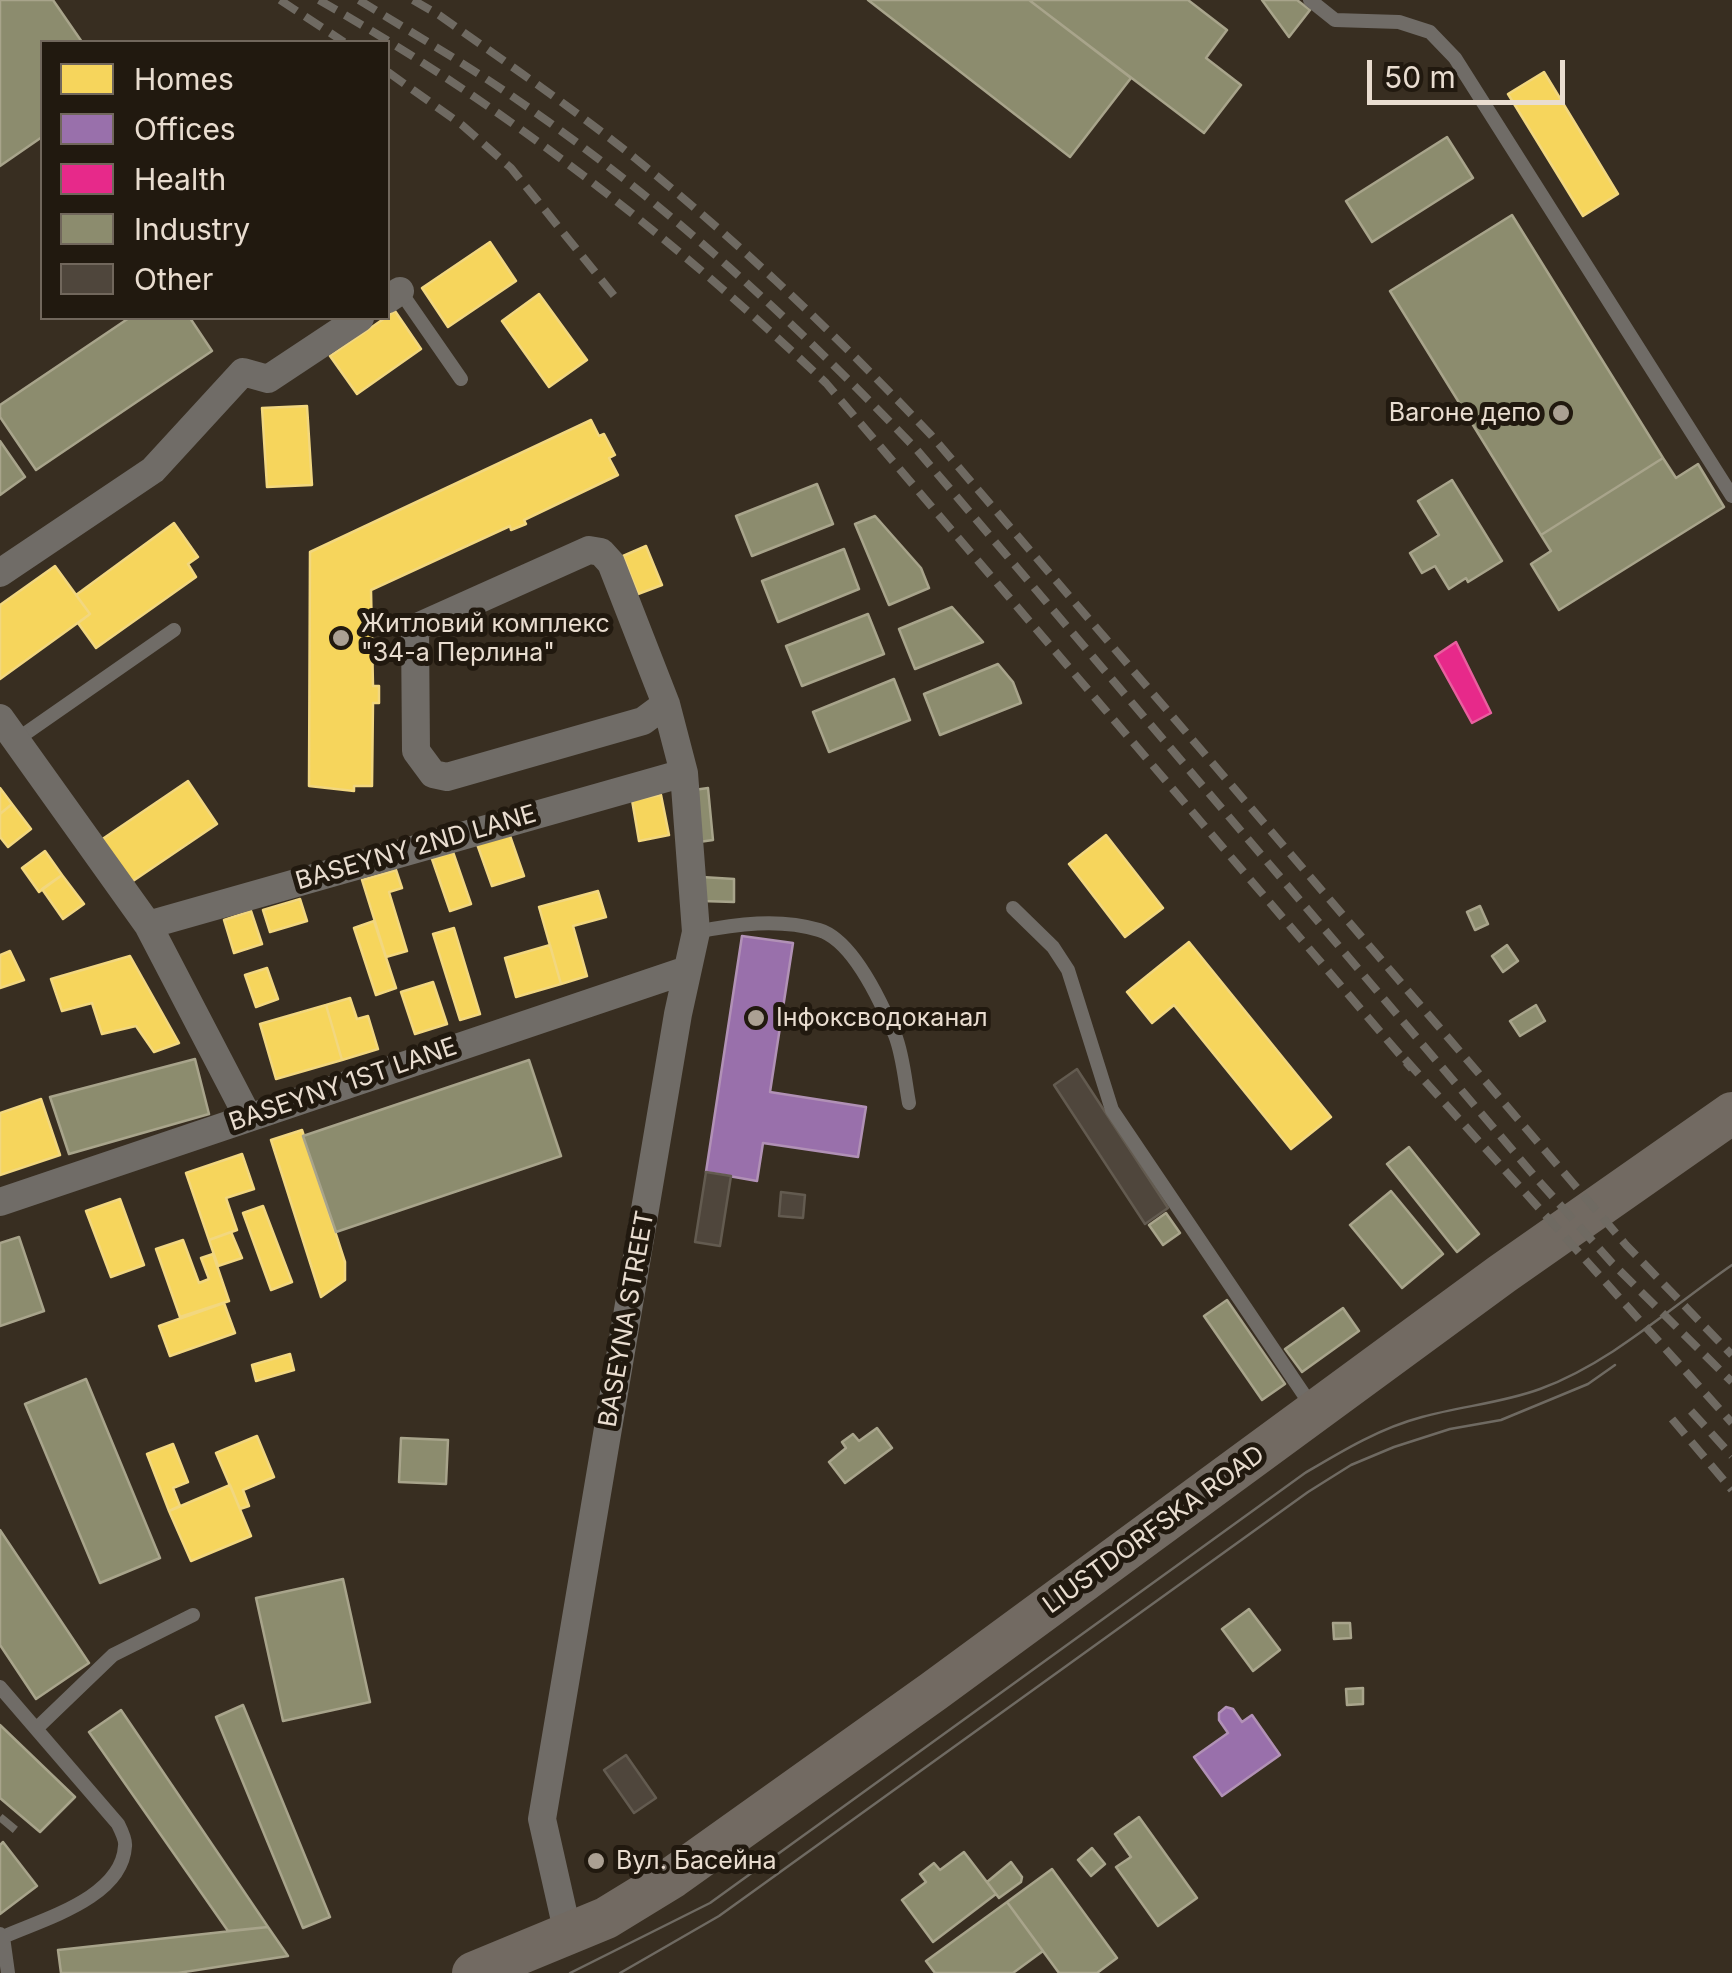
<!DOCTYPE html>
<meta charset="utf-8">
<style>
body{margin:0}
#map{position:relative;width:1732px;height:1973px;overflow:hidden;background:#382e21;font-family:Inter,sans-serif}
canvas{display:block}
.legend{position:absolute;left:40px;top:40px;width:350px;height:280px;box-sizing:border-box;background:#21190f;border:2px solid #71675c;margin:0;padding:12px 18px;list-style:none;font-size:30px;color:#e9ddd0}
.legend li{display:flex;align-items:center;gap:20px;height:50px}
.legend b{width:50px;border:2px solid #71675c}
.scale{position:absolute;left:1367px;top:60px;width:198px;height:45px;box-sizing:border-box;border:5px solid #e9ddd0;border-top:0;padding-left:12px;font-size:30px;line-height:35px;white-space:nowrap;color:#e9ddd0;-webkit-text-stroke:8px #21190f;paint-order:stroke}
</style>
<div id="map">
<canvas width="1732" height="1973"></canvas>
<ul class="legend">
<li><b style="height:28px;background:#f6d55c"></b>Homes</li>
<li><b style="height:28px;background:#9970ab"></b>Offices</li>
<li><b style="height:28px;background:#e7298a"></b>Health</li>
<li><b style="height:28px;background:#8c8c6e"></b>Industry</li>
<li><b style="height:28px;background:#4f463c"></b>Other</li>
</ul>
<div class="scale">50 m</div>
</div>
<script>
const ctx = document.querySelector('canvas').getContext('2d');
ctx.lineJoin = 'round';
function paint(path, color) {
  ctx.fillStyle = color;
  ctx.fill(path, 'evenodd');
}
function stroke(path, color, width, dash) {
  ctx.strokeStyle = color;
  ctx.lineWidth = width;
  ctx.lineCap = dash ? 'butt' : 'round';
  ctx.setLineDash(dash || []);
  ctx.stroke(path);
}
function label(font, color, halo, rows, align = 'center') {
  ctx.font = font + ' Inter,sans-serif';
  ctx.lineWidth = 10;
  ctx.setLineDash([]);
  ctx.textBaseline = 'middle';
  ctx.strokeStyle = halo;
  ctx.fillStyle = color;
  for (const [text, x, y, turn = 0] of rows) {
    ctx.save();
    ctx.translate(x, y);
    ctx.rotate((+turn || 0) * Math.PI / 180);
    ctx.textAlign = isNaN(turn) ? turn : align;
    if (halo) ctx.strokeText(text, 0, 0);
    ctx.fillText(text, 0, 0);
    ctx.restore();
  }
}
const homes = new Path2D(`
 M1544 72 1618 194 1583 216 1508 94Z
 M490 242 516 281 448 327 422 288Z
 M539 294 587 360 549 387 502 321Z
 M395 311 421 349 357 394 330 356Z
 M307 406 312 485 267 487 262 408Z
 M591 420 599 436 604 434 615 455 609 458 618 475 524 520 526 524 511 530 510 526 371 590 373 686H379V703H373L372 786H354V791L309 786 310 552Z
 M174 523 198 557 188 564 196 577 96 648 78 623 90 614 76 595Z
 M646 546 662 585 638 594 623 556Z
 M55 566 90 614 0 679V605Z
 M188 781 217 824 130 883 101 840Z
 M0 788 12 804 0 814Z
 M661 795 669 835 639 841 632 800Z
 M12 804 31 829 8 847 0 837V814Z
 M509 833 524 876 492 886 477 844Z
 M1106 835 1163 908 1125 937 1069 864Z
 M45 851 62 875 39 892 22 868Z
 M453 852 471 904 450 911 432 859Z
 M396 870 402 888 389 892 407 951 386 957 362 880Z
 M62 875 84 904 63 919 42 889Z
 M598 891 606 917 573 926 587 976 561 984 539 907Z
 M300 899 307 921 270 932 263 910Z
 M251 911 262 944 234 953 224 920Z
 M374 921 396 988 376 995 354 928Z
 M454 928 480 1014 460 1020 433 934Z
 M1189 942 1331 1117 1291 1149 1174 1005 1152 1023 1127 992Z
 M550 945 561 984 516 997 505 958Z
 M10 951 24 980 0 988V955Z
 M130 956 179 1043 154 1052 136 1026 102 1034 92 1003 62 1011 51 979Z
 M267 968 278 999 256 1007 245 975Z
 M433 982 447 1024 415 1034 401 992Z
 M350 998 357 1019 368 1016 378 1049 342 1060 326 1005Z
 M326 1005 342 1060 276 1079 260 1024Z
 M41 1099 60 1155 0 1175V1113Z
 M302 1130 345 1262V1280L321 1297 271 1140Z
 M242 1154 254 1189 226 1198 237 1230 209 1240 186 1173Z
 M120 1199 144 1265 111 1277 86 1211Z
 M263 1206 292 1282 271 1290 243 1213Z
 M231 1232 242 1258 218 1266 209 1240Z
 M183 1240 199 1283 209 1279 201 1258 213 1254 229 1301 180 1317 156 1249Z
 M224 1303 235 1333 170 1356 159 1326Z
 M290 1354 294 1370 256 1381 252 1365Z
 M257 1436 274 1477 243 1490 249 1506 240 1509 216 1453Z
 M173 1444 188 1482 173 1488 180 1506 169 1511 147 1454Z
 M230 1485 251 1536 191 1561 169 1511Z`);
paint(homes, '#f6d55c');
stroke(homes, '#f2d77f', 2.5);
const offices = new Path2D(`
 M742 936 793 943 770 1092 866 1107 858 1157 763 1143 757 1181 706 1172Z
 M1226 1707 1233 1709 1242 1722 1252 1715 1280 1755 1222 1796 1194 1757 1228 1733 1219 1720V1713Z`);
paint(offices, '#9970ab');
stroke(offices, '#b191b6', 2.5);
const health = new Path2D(`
 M1456 642 1491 713 1472 723 1435 656Z`);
paint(health, '#e7298a');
stroke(health, '#e85f9f', 2.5);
const industry = new Path2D(`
 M0 0H53L82 42H42V137L0 166Z
 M868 0H1029L1131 78 1070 157Z
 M1029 0H1188L1227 30 1206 58 1241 85 1204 133Z
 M1262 0H1297L1310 10 1289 37Z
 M1447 137 1473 178 1372 242 1346 201Z
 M1512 215 1663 458 1541 535 1390 291Z
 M129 318H190L212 351 36 470 0 417V405Z
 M0 441 25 477 0 495Z
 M1663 458 1676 478 1698 464 1724 507 1559 610 1531 564 1551 551 1541 535Z
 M1452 480 1502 561 1468 582 1466 578 1449 589 1435 566 1422 573 1410 553 1439 535 1418 501Z
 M817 484 833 524 752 556 736 516Z
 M875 516 921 568 929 588 889 605 855 524Z
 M844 549 859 589 778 622 762 581Z
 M952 607 983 642 915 669 899 629Z
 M868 614 884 654 802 686 786 646Z
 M998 664 1013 682 1021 703 940 735 924 694Z
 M894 679 910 720 829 752 813 712Z
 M708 788 713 840 699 842 694 790Z
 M702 877 734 879V902L702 901Z
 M1480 906 1488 924 1475 930 1467 912Z
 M1507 945 1518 961 1503 972 1492 956Z
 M1536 1005 1545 1021 1520 1036 1510 1021Z
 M195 1059 209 1114 69 1154 50 1097Z
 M529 1060 561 1156 336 1232 303 1136Z
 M1409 1147 1479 1234 1457 1252 1387 1164Z
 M1391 1191 1443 1254 1402 1288 1350 1225Z
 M1166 1213 1180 1233 1163 1245 1149 1225Z
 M19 1237 44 1311 0 1326V1243Z
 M1227 1300 1285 1384 1262 1400 1204 1316Z
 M1343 1308 1359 1331 1302 1372 1285 1349Z
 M86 1379 160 1558 100 1583 25 1404Z
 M877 1428 892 1448 845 1483 829 1462 846 1448 842 1442 853 1434 859 1441Z
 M401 1438 448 1440 446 1484 399 1482Z
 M0 1530 89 1663 36 1699 0 1645Z
 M343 1579 370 1702 283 1721 256 1598Z
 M1249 1609 1280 1650 1253 1671 1222 1629Z
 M1333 1623H1350L1351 1638 1334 1639Z
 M1363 1688V1704L1347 1705 1346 1689Z
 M243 1705 330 1917 303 1928 216 1717Z
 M121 1710 268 1927 228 1931 89 1732Z
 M0 1725 75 1797 40 1832 0 1798Z
 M1139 1817 1197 1898 1158 1926 1116 1867 1131 1857 1115 1834Z
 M3 1842 37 1886 0 1914V1845Z
 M1092 1848 1105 1864 1091 1876 1078 1860Z
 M964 1852 996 1894 933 1942 902 1900 926 1882 920 1874 934 1863 940 1870Z
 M1011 1862 1022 1877 1021 1882 999 1898 987 1882Z
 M1052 1869 1117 1958 1097 1973H1059L1007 1902Z
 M1007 1902 1043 1951 1013 1973H935L926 1961Z
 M268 1927 288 1956 178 1973H61L58 1950Z`);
paint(industry, '#8c8c6e');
stroke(industry, '#a8a48b', 2.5);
const building = new Path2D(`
 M1077 1069 1168 1208 1145 1224 1054 1085Z
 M706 1172 731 1176 720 1246 695 1242Z
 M781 1192 805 1195 803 1218 779 1216Z
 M626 1755 656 1798 634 1813 604 1770Z`);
paint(building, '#4f463c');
stroke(building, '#635b50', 2.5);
stroke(new Path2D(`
 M1310 0 1335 20 1399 22 1430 32 1455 58 1732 496
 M400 291 461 379
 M16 740 174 630
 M1013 908 1053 947 1068 970 1112 1110 1313 1408
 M696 932C736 924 779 918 819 930 853 940 882 1004 895 1035 903 1055 905 1081 909 1103
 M0 1687 118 1824C121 1830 126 1840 125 1846 122 1898 43 1919 3 1937
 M37 1728 113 1655 193 1615
 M0 1934 3 1937 8 1973`), '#706c67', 14);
stroke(new Path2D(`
 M388 299 400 291
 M0 573 153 470 243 372 268 379 360 318
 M0 718 148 925 248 1117
 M148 925 684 773
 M0 1202 687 970
 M568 1934 542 1819 678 1014 696 932 684 773 666 704 611 563 601 552 589 550 415 628 416 751 433 774 447 777 643 721 666 704`), '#706c67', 28);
stroke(new Path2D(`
 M473 1973 606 1918 673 1877 934 1691 1502 1274 1732 1113`), '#726a62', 42);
stroke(new Path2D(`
 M570 1973 710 1903 1305 1473C1342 1451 1380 1428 1422 1417 1462 1406 1502 1403 1540 1389 1611 1363 1671 1307 1732 1265
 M620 1973 719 1916 1308 1492 1351 1465 1394 1447 1450 1429 1501 1420 1588 1384 1615 1365`), '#6f6a62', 2.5);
stroke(new Path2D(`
 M280 0 344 42
 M319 0C504 105 672 237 826 383L1412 1069
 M359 0C412 33 468 65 519 101 665 202 795 322 917 450L1537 1179 1612 1263 1732 1382
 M413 0 439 15C505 62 573 108 636 159 741 244 838 337 931 435L1626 1245 1732 1355
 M388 72 462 125 511 168 620 303
 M1405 1059 1732 1423
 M1691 1411 1732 1456
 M1672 1419 1732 1490
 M0 1817 18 1832`), '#6f6a62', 8, [20, 10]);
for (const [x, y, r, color] of [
 [1561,413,10,"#aba093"],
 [341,638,10,"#aba093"],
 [756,1018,10,"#aba093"],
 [596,1861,10,"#aba093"]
]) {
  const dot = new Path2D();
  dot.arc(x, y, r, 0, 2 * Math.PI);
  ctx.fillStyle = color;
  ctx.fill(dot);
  stroke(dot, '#21190f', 4);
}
label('25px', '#e9ddd0', '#21190f', [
 ["Вагоне депо",1541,413,"right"],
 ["Житловий комплекс",361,624],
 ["\"34-а Перлина\"",361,653],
 ["Інфоксводоканал",776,1018],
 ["Вул. Басейна",616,1861]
], 'left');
label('25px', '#e9ddd0', '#21190f', [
 ["BASEYNY 2ND LANE",416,848,-16],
 ["BASEYNY 1ST LANE",343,1085,-19],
 ["BASEYNA STREET",627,1319,-80],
 ["LIUSTDORFSKA ROAD",1154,1530,-36]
]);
</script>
